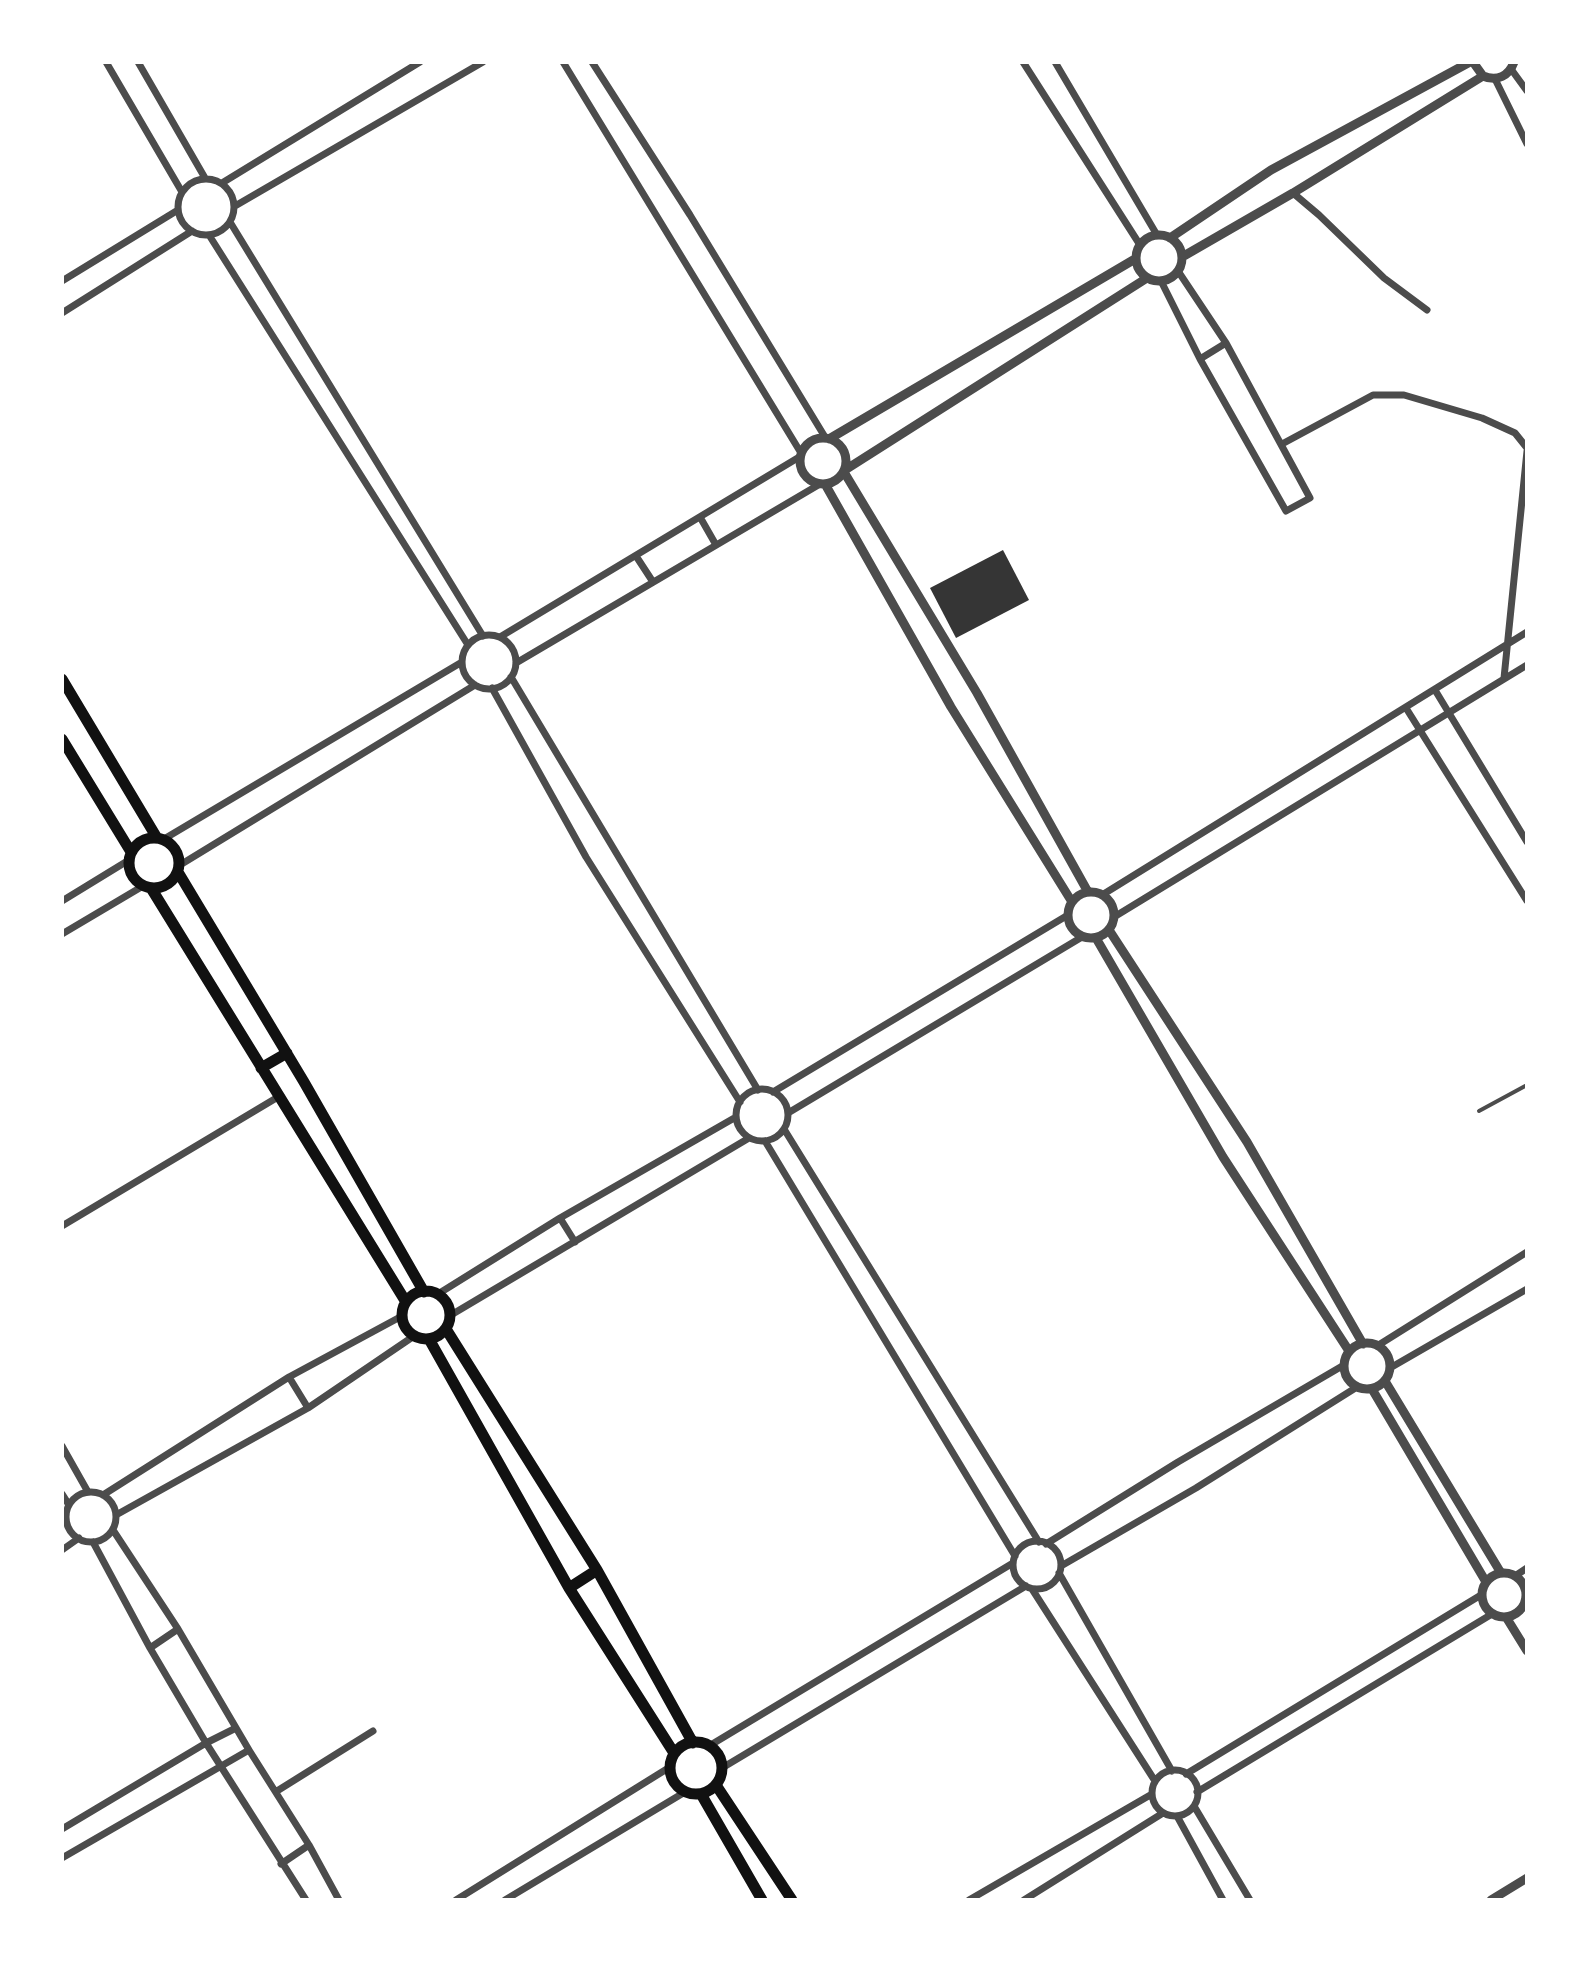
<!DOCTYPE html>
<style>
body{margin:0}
#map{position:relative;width:1589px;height:1962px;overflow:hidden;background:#fff;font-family:Commissioner,sans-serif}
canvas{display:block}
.frame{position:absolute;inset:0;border:64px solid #fff;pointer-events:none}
</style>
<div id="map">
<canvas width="1589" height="1962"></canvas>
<div class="frame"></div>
</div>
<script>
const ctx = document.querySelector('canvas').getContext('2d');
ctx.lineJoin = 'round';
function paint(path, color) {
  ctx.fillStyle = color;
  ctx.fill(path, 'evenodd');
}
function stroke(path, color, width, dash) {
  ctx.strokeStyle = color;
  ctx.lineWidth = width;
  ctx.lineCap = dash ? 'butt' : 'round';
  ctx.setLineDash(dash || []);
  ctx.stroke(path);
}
paint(new Path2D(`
 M1003 550 1029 600 956 638 930 588Z`), '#353535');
stroke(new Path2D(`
 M1479 1111 1527 1085`), '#4c4c4c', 4);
stroke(new Path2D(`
 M106 62 182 192
 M138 62 205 178
 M563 62 801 453
 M592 62 690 215 825 437
 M1023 62 1140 245
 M1055 62 1157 235
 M1511 69 1527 91
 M1495 79 1527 144
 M178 207a28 28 0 1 1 56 0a28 28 0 1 1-56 0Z
 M222 183 420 62
 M1293 193 1319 215 1384 278 1427 310
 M235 206 483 62
 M230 222 483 636
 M209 235 468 645
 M62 281 178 210
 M1161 281 1200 359 1286 511 1310 498 1226 343 1178 271
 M62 313 192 231
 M1200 359 1226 343
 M1282 444 1373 395H1404L1482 418 1515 433 1527 448
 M700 517 716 545
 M636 556 653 582
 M462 662a27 27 0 1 1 54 0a27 27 0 1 1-54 0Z
 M500 637 801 456
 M516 663 820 484
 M511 677 758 1090
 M1504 678 1527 451
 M492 688 586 857 740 1102
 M1435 690 1527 842
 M1406 708 1527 901
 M164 839 462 662
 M180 865 475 685
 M1102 895 1527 632
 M62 901 129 860
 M1114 917 1527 665
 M62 934 143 886
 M736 1115a26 26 0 1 1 52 0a26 26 0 1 1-52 0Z
 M773 1092 1068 915
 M788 1113 1082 937
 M784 1129 1039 1542
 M765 1141 1015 1556
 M560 1218 575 1242
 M62 1226 278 1097
 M438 1294 560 1218 736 1117
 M451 1315 749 1138
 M1377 1346 1527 1252
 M1390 1368 1527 1289
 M289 1377 308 1408
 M62 1446 88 1492
 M66 1517a25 25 0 1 1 50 0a25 25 0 1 1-50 0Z
 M62 1494 69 1505
 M103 1495 289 1377 402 1316
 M116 1515 308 1408 414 1336
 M113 1530 178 1629 249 1750 309 1845 339 1900
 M1013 1565a24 24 0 1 1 48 0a24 24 0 1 1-48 0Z
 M93 1542 150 1648 206 1743 306 1900
 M1046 1544 1178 1462 1344 1365
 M62 1550 79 1538
 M1061 1566 1196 1488 1357 1387
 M1059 1573 1172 1771
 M1515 1576 1527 1568
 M1032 1589 1155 1781
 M1526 1594H1527
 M150 1648 178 1629
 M709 1746 1013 1563
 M722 1768 1026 1586
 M1152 1793a23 23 0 1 1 46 0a23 23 0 1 1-46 0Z
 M1186 1774 1481 1595
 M277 1791 373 1731
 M1197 1792 1492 1614
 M1194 1806 1250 1900
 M1177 1816 1223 1900
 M62 1829 206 1743 236 1728
 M62 1858 249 1750
 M281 1864 309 1845
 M456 1900 670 1767
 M505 1900 685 1792
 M969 1900 1152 1794
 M1024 1900 1163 1813`), '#4c4c4c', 7);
stroke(new Path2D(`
 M1473 62 1483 76C1497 82 1509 76 1514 62
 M1136 258a23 23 0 1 1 46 0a23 23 0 1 1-46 0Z
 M1170 238 1271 170 1470 62
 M1182 257 1293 193 1483 76
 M800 461a23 23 0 1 1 46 0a23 23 0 1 1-46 0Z
 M829 439 1135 259
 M845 470 1147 278
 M844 472 977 693 1088 892
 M825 484 951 707 1072 902
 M1068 915a23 23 0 1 1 46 0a23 23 0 1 1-46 0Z
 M1109 930 1247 1142 1363 1344
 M1096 938 1223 1157 1349 1351
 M1344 1366a23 23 0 1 1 46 0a23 23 0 1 1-46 0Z
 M1385 1381 1501 1573
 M1372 1389 1486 1582
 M1482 1595a22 22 0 1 1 44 0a22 22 0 1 1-44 0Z
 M1506 1617 1527 1651
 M1491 1900 1527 1878`), '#4c4c4c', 9);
stroke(new Path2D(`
 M62 679 157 838
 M62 739 131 852
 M129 863a25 25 0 1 1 50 0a25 25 0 1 1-50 0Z
 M178 872 304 1082 424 1292
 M151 888 406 1302
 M261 1068 287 1053
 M402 1315a24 24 0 1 1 48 0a24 24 0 1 1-48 0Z
 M446 1329 597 1570 693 1743
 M429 1339 569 1588 674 1753
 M569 1588 597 1570
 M670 1768a26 26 0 1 1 52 0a26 26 0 1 1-52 0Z
 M716 1785 792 1900
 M701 1794 762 1900`), '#111', 11);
</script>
